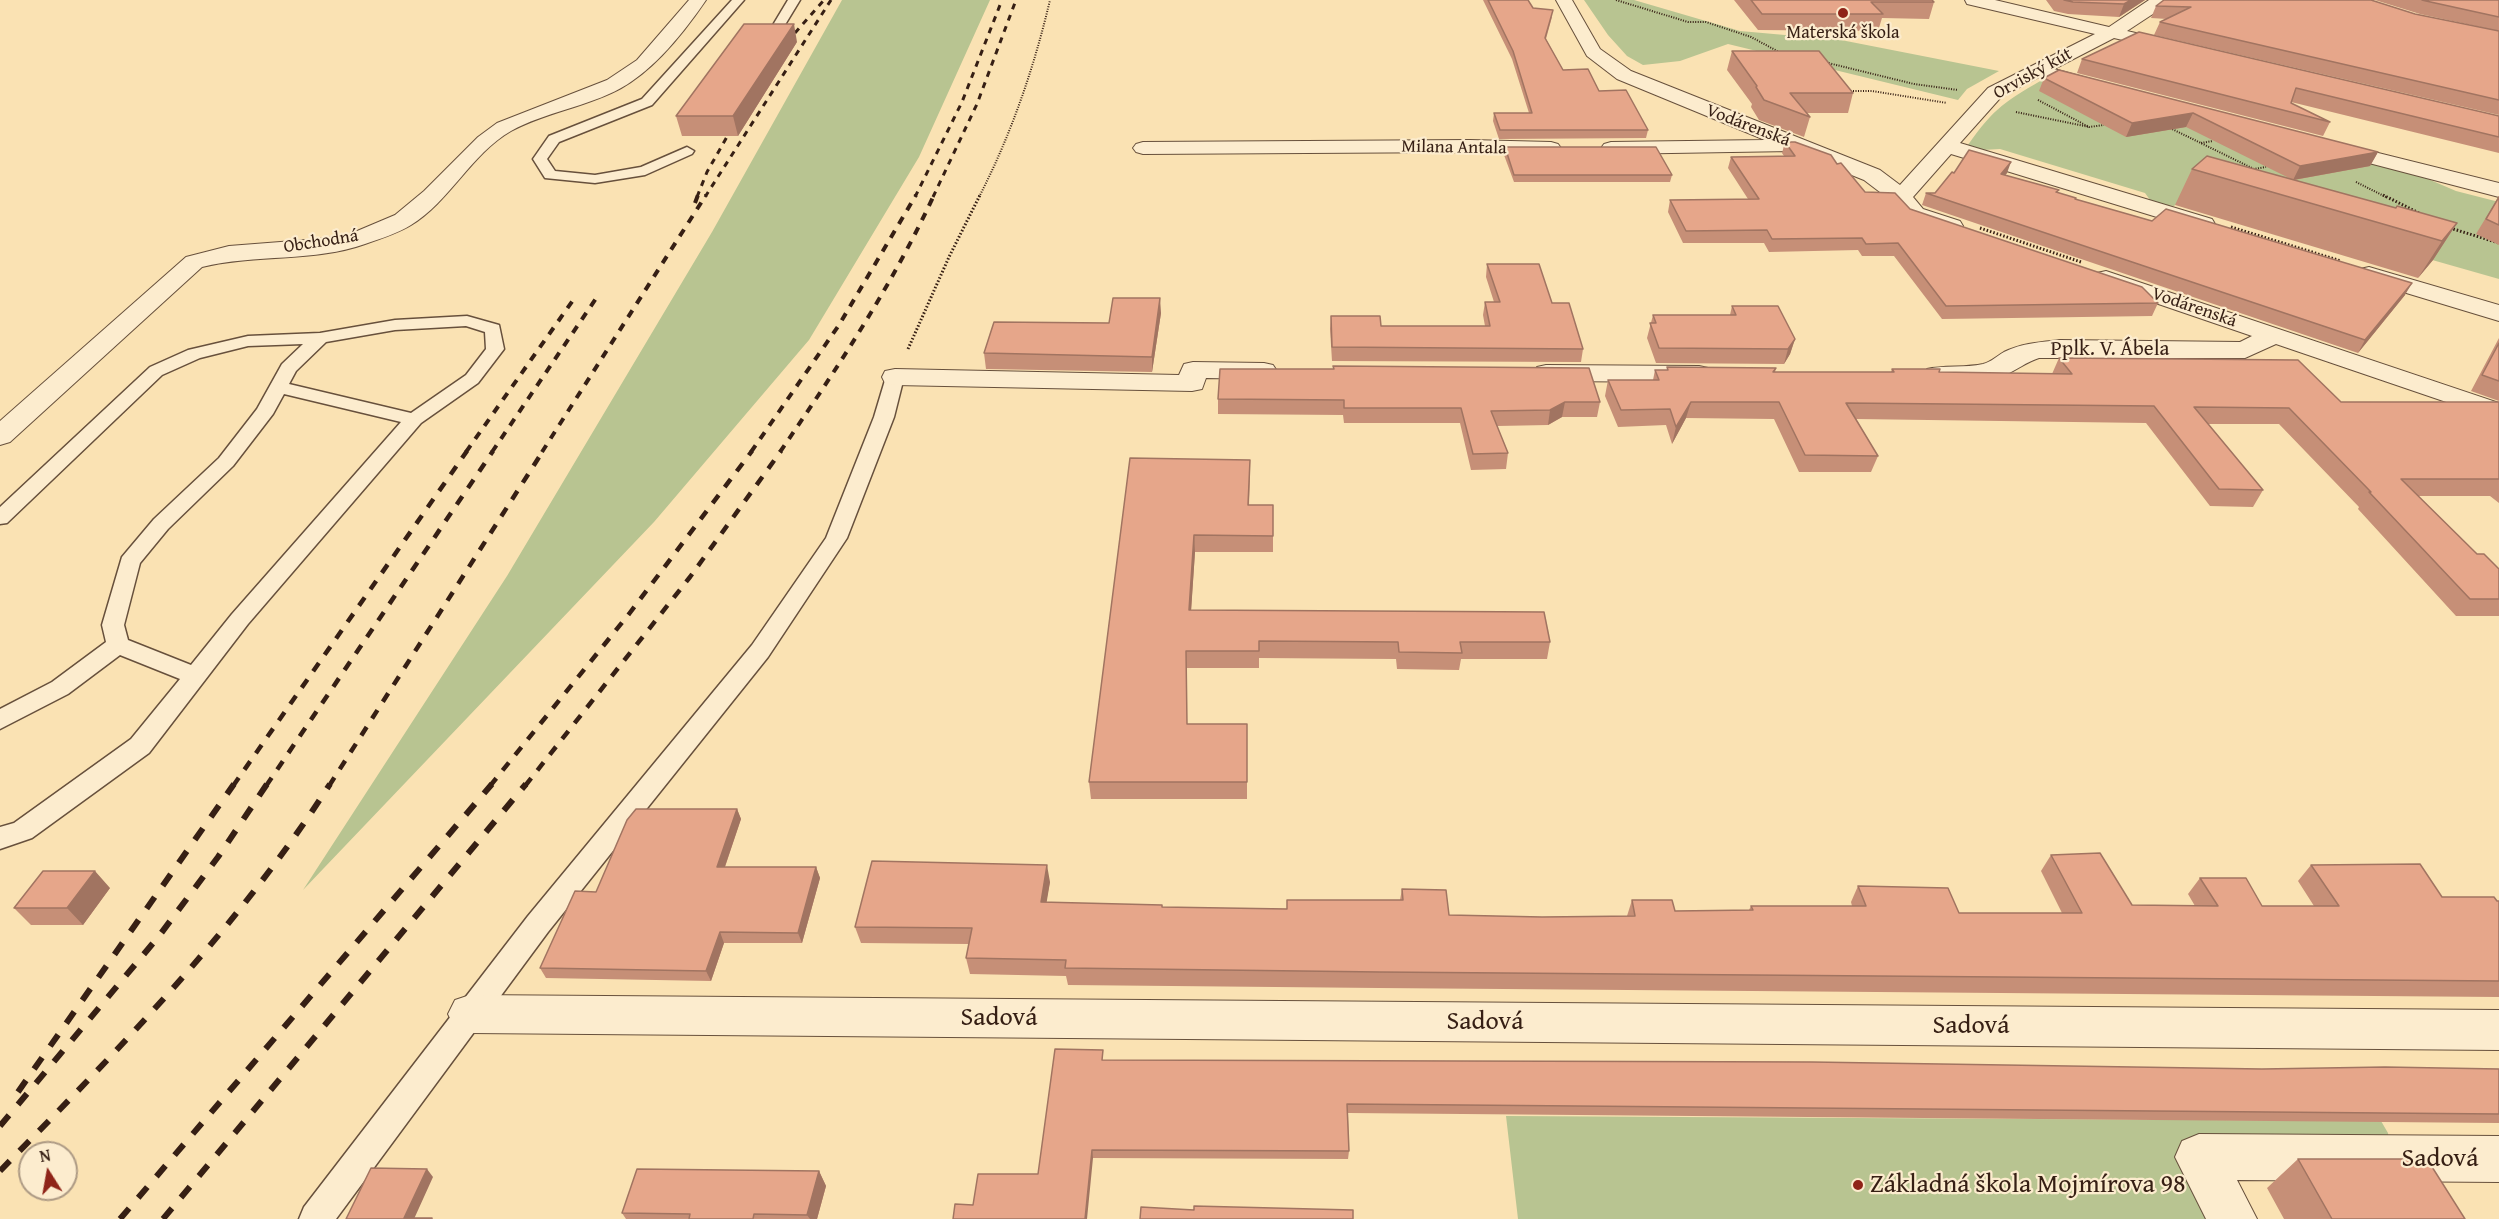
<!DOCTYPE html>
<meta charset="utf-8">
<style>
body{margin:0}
#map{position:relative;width:2499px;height:1219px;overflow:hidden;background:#fae2b3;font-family:"Gentium Book Plus",serif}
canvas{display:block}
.north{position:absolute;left:18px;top:1141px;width:60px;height:60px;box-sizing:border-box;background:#fcecce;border:2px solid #ad9a84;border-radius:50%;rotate:349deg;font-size:16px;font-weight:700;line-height:24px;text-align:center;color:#361f14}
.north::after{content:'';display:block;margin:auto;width:21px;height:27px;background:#8f2418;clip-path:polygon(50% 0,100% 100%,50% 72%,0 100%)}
</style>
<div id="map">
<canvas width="2499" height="1219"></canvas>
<div class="north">N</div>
</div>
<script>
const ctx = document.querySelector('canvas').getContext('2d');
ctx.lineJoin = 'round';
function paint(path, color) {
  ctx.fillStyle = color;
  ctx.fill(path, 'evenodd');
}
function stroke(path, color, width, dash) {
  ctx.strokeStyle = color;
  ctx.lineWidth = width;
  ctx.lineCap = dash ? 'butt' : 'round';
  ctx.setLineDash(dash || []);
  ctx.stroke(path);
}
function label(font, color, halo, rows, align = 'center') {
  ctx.font = font + ' "Gentium Book Plus",serif';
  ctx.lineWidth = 4.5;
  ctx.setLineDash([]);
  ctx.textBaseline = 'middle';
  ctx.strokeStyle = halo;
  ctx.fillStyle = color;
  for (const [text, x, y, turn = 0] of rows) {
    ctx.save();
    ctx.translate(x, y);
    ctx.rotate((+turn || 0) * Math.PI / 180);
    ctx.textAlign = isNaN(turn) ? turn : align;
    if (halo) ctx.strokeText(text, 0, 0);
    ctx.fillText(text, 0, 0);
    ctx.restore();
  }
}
paint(new Path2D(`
 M842 0H990L919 157 809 340 654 522 303 890 507 576 712 232Z
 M1584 0H1634L1740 31 1841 40 1999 71 1967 89 1958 100 1728 44 1680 61 1643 65 1627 56 1608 35Z
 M2042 80 2065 81 2407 170 2456 191 2499 202V279L2190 191 2174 206 2153 204 2145 193 2000 149 1964 151C1990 112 2002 103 2042 80Z
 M1506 1116 2381 1121 2388 1133 2389 1140 2385 1146 2180 1142 2219 1219H1518Z`), '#b8c491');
const lane = new Path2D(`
 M732 0H744L652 105 559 142 547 159 555 171 595 175 641 167 687 147 694 151 692 154 645 175 595 183 545 178 533 159 549 136 642 99Z
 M788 0H800L780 33H772L770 30Z
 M467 316 499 325 504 349 478 383 421 423 248 624 149 753 32 838 0 849V827L14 823 131 739 180 679 120 655 68 694 0 729V709L52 682 106 642 102 625 122 557 154 519 219 458 257 409 282 364 303 344 248 346 200 358 162 375 7 523 0 524V507L150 367 188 350 248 336 320 333 395 320ZM466 326 485 332 486 349 466 375 411 413 289 384 296 371 326 342 395 330ZM284 394 401 422 232 614 191 665 128 640 124 625 140 563 168 529 233 466 273 414Z
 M895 371 901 373 904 377 894 417 847 538 768 657 548 932 336 1219H299L304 1207 528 916 752 645 826 538 874 417 886 377 889 373Z`);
const street = new Path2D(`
 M689 0H706C685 31 654 70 621 88 587 107 545 112 511 131 471 154 450 201 411 225 398 233 380 239 365 244 316 262 254 254 202 267L10 442 0 445V421L186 257 229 246 319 239 350 234 395 215 424 191 478 137 497 123 607 80 637 60Z
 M1556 0H1572L1600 49 1631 71 1880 170 1900 185 1988 88 2095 34 1967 4 1965 0H1995L2109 27 2149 0H2165L2162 8 2127 31 2179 43 2182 47 2179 51 2173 52 2114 38 2054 69 2101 82 2104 86 2101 90 2094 92 2039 77 2002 96 1960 143 2212 219 2215 224 2212 229 2204 231 2196 229 1951 154 1913 197 1923 209 1960 221 1963 226 1960 231 1952 233 1907 219 1893 202 1864 180 1792 151 1611 154 1604 152 1601 148 1604 144 1611 142 1765 140 1617 79 1587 56Z
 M1470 140 1551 142 1558 144 1561 148 1558 152 1551 154 1470 152 1143 154 1136 152 1133 148 1136 144 1143 142Z
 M2330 141 2499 183V197L2323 151 2320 147 2323 143Z
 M2369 267 2499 305V321L2360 279 2357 274 2360 269Z
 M2106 271 2499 403V420L2276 344 2245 358H2039C2026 362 2017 370 2005 375 1984 384 1949 386 1927 381L1923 375 1927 369C1945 365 1965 368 1983 364 1991 362 1997 356 2004 352 2022 343 2041 342 2060 340L2240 342 2252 336 2097 283 2094 278 2097 273Z
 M1193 362 1264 363 1273 365 1277 371 1273 377 1264 379 1206 378 1202 389 1192 391 895 385 885 383 882 377 885 371 895 369 1179 375 1184 364Z
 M1546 365 1699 366 1708 368 1712 374 1708 380 1699 382 1546 381 1537 379 1533 373 1537 367Z
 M470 995 2499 1010V1050L470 1033 455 1028 448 1014 455 1000Z
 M2199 1134 2499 1136V1182L2237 1180 2257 1219H2206L2175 1157 2182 1141Z`);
stroke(lane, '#67503c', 3);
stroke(street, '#67503c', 2);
stroke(new Path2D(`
 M1616 0 1688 22H1706L1751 37 1779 52
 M1824 62 1914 84 1958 90
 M1848 91H1872L1947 103
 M2038 100 2089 127 2104 125
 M2016 112 2089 127
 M2170 128 2254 169 2266 167
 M2201 143 2213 141
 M2356 182 2386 197
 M979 197C1011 135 1034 68 1050 0`), '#361f14', 2, [1, 1.5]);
stroke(new Path2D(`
 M2383 195 2419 213
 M2231 227 2341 261
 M1980 228 2081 262
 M2450 228 2499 243
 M908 349 949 257 980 195`), '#361f14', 3, [1.5, 2]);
paint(lane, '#fcecce');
paint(street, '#fcecce');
stroke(new Path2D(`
 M787 42 824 0
 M697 197 707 172 728 135
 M705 197 831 0
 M915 197 962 102 1002 0
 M933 197 977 104 1016 0`), '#361f14', 3, [6, 6]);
stroke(new Path2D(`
 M695 203 698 195
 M466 452 576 296
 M492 452 597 297
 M542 452 706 195
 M751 452 839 325 916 195
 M780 452C836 370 892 286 934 195`), '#361f14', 4, [8, 8]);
stroke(new Path2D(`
 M233 786 467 451
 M266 786 493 451
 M329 786 543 451
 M490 786 629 614 752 451
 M525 786 690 577 781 451`), '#361f14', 4.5, [10, 10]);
stroke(new Path2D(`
 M18 1092 234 784
 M0 1126 159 936 218 857 267 784
 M0 1171C119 1049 238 928 330 784
 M120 1219 492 784
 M163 1219 526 784`), '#361f14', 6, [14, 14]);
paint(new Path2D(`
 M1483 0H1528L1533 8 1552 17 1546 39 1563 70 1599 91 1648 130 1646 138 1499 139 1493 121 1494 113H1529L1512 59Z
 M1734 0H1932L1934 2 1929 19 1882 18 1878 31 1758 30Z
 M2046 0H2145L2119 17 2068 14 2054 11Z
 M2375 0H2499V31L2420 14Z
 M2156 6 2415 14 2499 31V115L2154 35 2160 22 2167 19 2151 18Z
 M797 42 738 136H682L676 116Z
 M1732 51 1853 93 1848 113H1806L1810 117 1804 137 1759 120 1751 107 1752 104 1727 70Z
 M2082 59 2499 116V153L2291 102V103L2330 122 2323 136 2077 73Z
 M2044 78 2378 152 2370 166 2294 180 2396 208 2457 223 2433 260 2418 278 2175 205 2192 169 2289 178 2186 127 2126 137 2039 91Z
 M1785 142 1837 164 1865 192 2158 303 2152 316 1942 319 1894 256H1862L1858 250 1769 252 1764 243H1683L1668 212 1670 200 1748 199 1728 168 1731 157 1784 156 1782 153Z
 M1505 147 1672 175 1670 182H1514L1504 155Z
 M1954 173H2007L2005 175 2059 190 2057 192 2075 200 2405 295 2358 353 1922 205 1926 193H1935Z
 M2499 196V245L2476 234Z
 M1487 264 1552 303 1583 349 1581 362 1332 361 1330 329 1331 316 1381 326H1485L1483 315 1485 302H1494L1486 277Z
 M1732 306 1795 339 1790 354 1784 364 1656 363 1647 338 1653 315H1730Z
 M1161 313 1152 372 986 369 984 353 1109 323Z
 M2499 338V401L2471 391Z
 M2059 358 2341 402H2499V503L2490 496H2418L2477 554 2499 569V616H2456L2358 509 2359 507 2279 424H2208L2263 490 2253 507 2210 506 2146 423 1856 419 1878 456 1871 472H1799L1774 419 1686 418 1672 444 1666 425 1618 427 1605 396 1608 380H1653L1655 370H1667V367L1776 368 1775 372H1891L1892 369 1939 372 2052 374Z
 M1220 369 1600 402 1597 417H1562L1548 425 1497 426 1508 453 1506 469 1471 470 1460 423H1344L1343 415 1218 414V399Z
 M1130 458 1250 476 1249 505H1273V552H1195L1191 610 1550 642 1547 659H1461L1459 670 1397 669 1396 659 1259 658V668H1187V724H1247V799H1091L1089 782Z
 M737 809 741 819 725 867H816L820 878 802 943H724L711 981 546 978 540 968 596 892Z
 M2051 855 2132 905 2195 906 2188 894 2200 878 2262 906H2314L2298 881 2311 865 2442 897 2499 901V997L1379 988 1068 985 1066 976 970 974 966 958 969 944 861 943 855 927 1050 882 1046 902 1163 907 1287 909 1400 900 1402 889 1449 915 1542 917 1627 916 1632 900 1675 911 1749 910 1751 906H1852L1851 902 1858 886 1959 913H2062L2041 871Z
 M110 888 83 925H31L14 908Z
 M1104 1060 2262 1069H2499V1123L1348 1113 1349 1151 1348 1159 1093 1158 973 1205 1038 1174Z
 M2298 1159 2465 1219H2284L2267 1188Z
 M819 1171 826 1186 817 1219H626L622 1213Z`), '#c68f77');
paint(new Path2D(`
 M2131 0H2145L2119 17 2124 4Z
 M794 24 797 42 738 136 733 116Z
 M2193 113 2186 127 2126 137 2132 123Z
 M2378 152 2370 166 2293 180 2300 166Z
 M2011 162 2007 173 1997 185 2001 174Z
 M2457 223 2433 260 2418 278 2442 241Z
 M2412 283 2405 295 2358 353 2365 340Z
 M1160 298 1161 313 1152 372V357Z
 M1795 339 1790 354 1784 364 1788 349Z
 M1565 402 1562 417 1548 425 1550 410Z
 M1691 402 1686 418 1672 444 1676 427Z
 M1194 535 1195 552 1190 627 1189 610Z
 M737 809 741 819 721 878 717 867Z
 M1047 865 1050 882 1044 918 1041 902Z
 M816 867 820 878 802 943 798 933Z
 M95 871 110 888 83 925 67 908Z
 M720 932 724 943 711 981 706 971Z
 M1092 1150 1093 1158 1087 1219H1085Z
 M427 1169 433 1177 414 1219 404 1218Z
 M819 1171 826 1186 817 1219H810L807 1215Z`), '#a17461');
const building = new Path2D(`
 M1488 0H1528L1533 8 1553 10 1545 38 1563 70 1588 69 1599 91 1626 90 1648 130H1500L1494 113H1532L1513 51Z
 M1751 0H1932L1934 2H1871L1883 14H1762Z
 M2064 0H2131L2124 4 2073 2Z
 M2164 0H2371L2415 14 2499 31V100L2160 22 2191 7 2156 6Z
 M2422 0H2499V17L2426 1Z
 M744 24H794L733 116H676Z
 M2139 32 2499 116V137L2296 88 2291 103 2330 122 2082 59Z
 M1732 51H1819L1853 93H1790L1810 117 1764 100 1756 87 1757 86Z
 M2059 70 2378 152 2300 166 2193 113 2132 123 2044 78Z
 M1785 142H1795L1831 155 1837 164 1841 163 1865 192 1895 193 1910 209 2142 287 2158 303 1946 306 1898 243 1866 244 1862 238 1772 239 1767 230 1686 231 1670 200 1759 199 1731 157 1795 156Z
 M1505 147H1656L1672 175H1514Z
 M1969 150 2011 162 2001 174 2059 190 2056 192 2076 198 2075 199 2152 221 2166 209 2412 283 2365 340 1926 193H1935L1952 172 1954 173Z
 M2207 156 2396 208 2397 206 2457 223 2442 241 2192 169Z
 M2499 197V225L2486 219Z
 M1487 264H1539L1552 303H1569L1583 349 1332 347 1331 316H1380L1381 326H1490L1485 302H1500Z
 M1113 298H1160L1152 357 984 353 994 322 1109 323Z
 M1732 306H1778L1795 339 1788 349 1659 348 1650 323H1656L1653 315H1736Z
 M2499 343V381L2482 375Z
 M2059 358 2298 360 2341 402H2499V479H2401L2477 554H2484L2499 569V599H2470L2369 492H2371L2289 408 2194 407 2263 490 2219 489 2154 406 1846 403 1878 456 1805 455 1779 402H1691L1676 427 1670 409 1621 410 1608 380H1659L1655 370H1668L1667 367 1776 368 1773 372H1894L1892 369H1940L1939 372 2072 374Z
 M1333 366 1589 368 1600 402H1565L1550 410 1491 411 1508 453 1473 454 1461 408H1344V400L1218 399 1220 369H1334Z
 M1130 458 1250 460 1248 505H1273V536L1194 535 1189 610 1544 612 1550 642H1460L1462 653 1399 652 1398 642 1259 641V651H1186L1187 724H1247V782H1089Z
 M636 809H737L717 867H816L798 933 720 932 706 971 540 968 575 891 596 892 627 820Z
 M2100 853 2132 905 2218 906 2200 878H2246L2262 906H2339L2311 865 2420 864 2442 897H2494L2497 901H2499V981L1380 972 1065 968 1066 960 966 958 972 928 855 927 872 861 1047 865 1041 902 1162 905V907L1287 909V900H1403L1402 889 1446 890 1449 915 1542 917 1635 916 1632 900H1672L1675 911 1753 910 1751 906H1866L1858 886 1948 888 1959 913H2082L2051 855Z
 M43 871H95L67 908H14Z
 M1055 1049 1103 1050 1102 1060 1812 1062 2262 1069 2385 1067 2499 1069V1114L1347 1104 1349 1151 1092 1150 1085 1219H953L955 1204 973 1205 978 1174H1038Z
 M2298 1159H2427L2465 1219H2332Z
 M371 1168 427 1169 404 1218H432V1219H346Z
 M637 1169 819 1171 807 1215 754 1214 753 1219H689L690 1214 622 1213Z
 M1194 1206 1353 1210V1219H1140L1141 1207 1194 1210Z`);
paint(building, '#e6a68a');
stroke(building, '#a17461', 1.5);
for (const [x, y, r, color] of [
 [1843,13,6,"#8f2418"],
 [1858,1185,6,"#8f2418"]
]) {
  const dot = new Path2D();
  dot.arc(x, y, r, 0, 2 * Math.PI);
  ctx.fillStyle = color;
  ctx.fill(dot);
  stroke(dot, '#fcecce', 2);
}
label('18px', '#361f14', '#fcecce', [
 ["Materská škola",1843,33]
]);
label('18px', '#361f14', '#fcecce', [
 ["Orviský kút",2033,74,-29],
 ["Vodárenská",1748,126,21],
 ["Milana Antala",1454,148,1],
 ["Obchodná",321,242,-9],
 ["Vodárenská",2194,308,19]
]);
label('21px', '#361f14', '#fcecce', [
 ["Pplk. V. Ábela",2110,350]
]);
label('26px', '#361f14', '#fcecce', [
 ["Sadová",999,1018],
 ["Sadová",1485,1022],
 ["Sadová",1971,1026],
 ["Sadová",2440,1159]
]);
label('26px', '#361f14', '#fcecce', [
 ["Základná škola Mojmírova 98",1870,1185]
], 'left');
</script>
